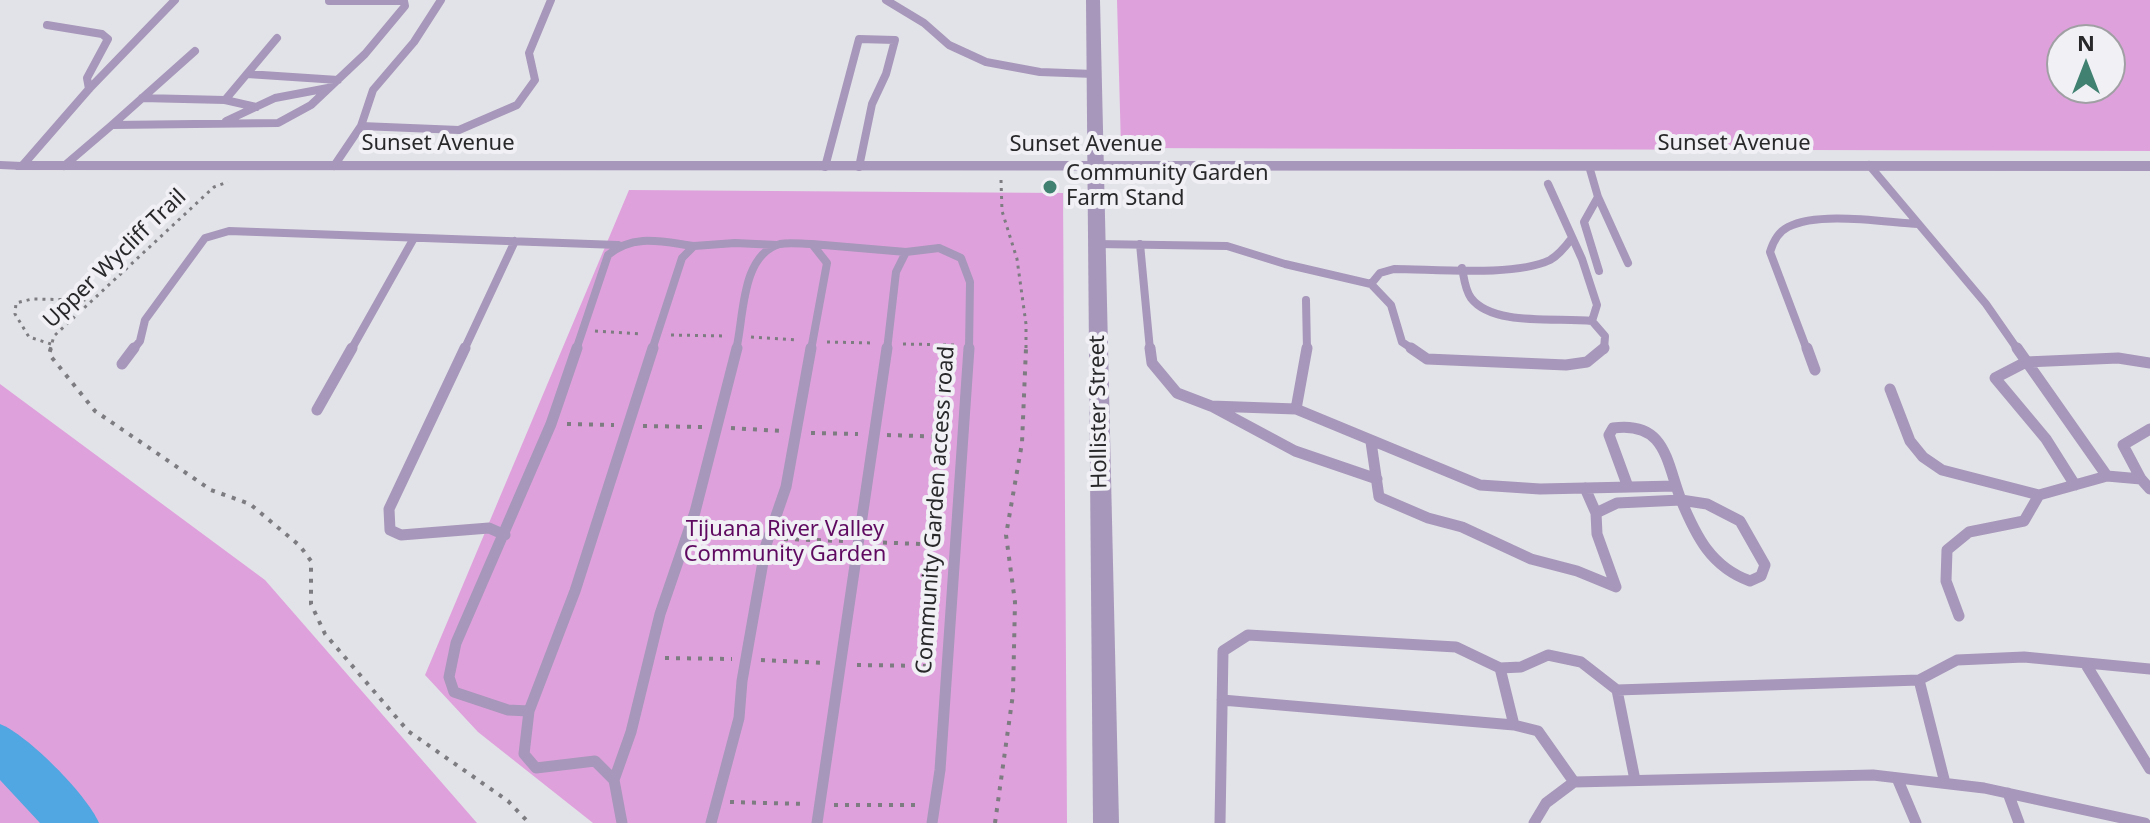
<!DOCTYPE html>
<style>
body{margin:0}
#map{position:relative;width:2150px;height:823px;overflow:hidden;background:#e2e3e8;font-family:"Noto Sans",sans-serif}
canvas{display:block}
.north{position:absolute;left:2046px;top:24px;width:80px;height:80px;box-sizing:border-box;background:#f0f0f5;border:2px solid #a0a0a4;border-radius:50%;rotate:0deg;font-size:22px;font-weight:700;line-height:32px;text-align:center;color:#28282a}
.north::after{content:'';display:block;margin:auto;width:28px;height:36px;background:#408171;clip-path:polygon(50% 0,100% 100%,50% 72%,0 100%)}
</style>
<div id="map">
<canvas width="2150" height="823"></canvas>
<div class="north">N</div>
</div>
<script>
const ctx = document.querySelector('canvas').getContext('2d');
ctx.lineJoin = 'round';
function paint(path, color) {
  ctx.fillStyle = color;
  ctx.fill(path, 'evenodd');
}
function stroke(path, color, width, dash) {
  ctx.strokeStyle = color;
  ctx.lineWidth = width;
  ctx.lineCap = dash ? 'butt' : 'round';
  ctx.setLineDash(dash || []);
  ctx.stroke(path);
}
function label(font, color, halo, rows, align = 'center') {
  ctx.font = font + ' "Noto Sans",sans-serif';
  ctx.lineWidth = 8;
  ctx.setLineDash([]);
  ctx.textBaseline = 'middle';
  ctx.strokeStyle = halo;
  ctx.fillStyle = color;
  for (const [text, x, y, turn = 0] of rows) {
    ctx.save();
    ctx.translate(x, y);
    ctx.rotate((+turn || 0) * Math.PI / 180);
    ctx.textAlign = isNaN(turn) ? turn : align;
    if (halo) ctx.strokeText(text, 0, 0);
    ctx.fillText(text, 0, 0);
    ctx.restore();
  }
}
paint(new Path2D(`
 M1117 0H2150V151L1121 148ZM2062 40H2110V88H2062Z
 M629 190 1063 193 1067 823H593L478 732 425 675Z
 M0 384 265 580 477 823H0Z`), '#dfa1dc');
paint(new Path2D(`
 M0 724C28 735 87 795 99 823H40L0 780Z`), '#50a7e1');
stroke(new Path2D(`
 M1001 180 1002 211 1017 259 1026 324V350
 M595 331 642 334
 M671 335 726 336
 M751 337 798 340
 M827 342 874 343
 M51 344 29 337 15 314 16 303 32 299 89 300
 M903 344 954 345
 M50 350 54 336 214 187 228 182`), '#7d7d81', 3, [3, 5]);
stroke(new Path2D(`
 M51 348 49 354 95 411 211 490 250 504 300 546 311 561V604L325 634 408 731 508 801 529 823
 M567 424 614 425
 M643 426 702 427
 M731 428 782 431
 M811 433 858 434
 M887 435 950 437
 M704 535 755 537
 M784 539 843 541
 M872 542 943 545
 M665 658 732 659
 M761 660 824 663
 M857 665 932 666
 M730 802 805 804
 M834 805H921
 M995 823 1013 694 1015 602 1006 535 1022 443 1026 348`), '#7d7d81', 4, [4, 7]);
stroke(new Path2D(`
 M886 0 924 23 949 45 986 62 1040 72 1094 74
 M47 25 102 34 108 39 87 78 89 89
 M247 74 338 80
 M142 98 225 100 256 107
 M225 100 277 38
 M226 121 275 98 328 88
 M112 125 195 51
 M361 126 459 130 517 105 535 80 529 53 551 0
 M0 165 22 166 89 89 175 0
 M1869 165 1986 304 2018 350
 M64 166 112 125 278 123 311 105 365 54 405 6 404 1H329
 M334 166 361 126 373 90 414 42 441 0
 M1589 166 1598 197 1584 222 1599 271
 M825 167 859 39 895 40 886 74 872 104 859 167
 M1548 184 1582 259 1597 305 1592 321
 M1598 197 1628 263
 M812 244 906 252
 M1096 244 1227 246 1285 264 1371 284 1391 305 1402 342 1414 350
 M1140 244 1150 350
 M1462 268C1464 278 1465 290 1471 298 1493 327 1559 317 1592 321L1605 336 1604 350
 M1371 284 1380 273 1394 269C1434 269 1515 277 1550 260 1559 255 1566 246 1572 238
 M1306 300 1307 350
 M133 350 140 341 145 320 205 238 229 231 618 245
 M351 350 414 238
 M464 350 515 241
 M576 350 608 255C634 233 663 242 694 246
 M652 350 682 258 694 246 735 243 777 245
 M736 350C744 320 740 255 780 244 790 242 802 244 812 244L827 263 811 350
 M887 350 896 272 906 252 939 248 961 258 970 282 969 350
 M1807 350 1770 252C1773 242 1778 232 1788 227 1819 211 1883 222 1918 224`), '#a797ba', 8);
stroke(new Path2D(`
 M465 348 389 509 390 530 401 535 489 528 505 535
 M1150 348 1152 363 1177 393 1211 406 1296 409 1480 485 1540 489 1676 486
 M1411 348 1427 359 1566 365 1587 362 1604 348
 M1807 348 1815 370
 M122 364 134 348
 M1890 389 1910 441 1923 457 1942 470 2039 495 2107 476 2017 348
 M1213 407 1295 451 1377 479
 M1296 409 1307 348
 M317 410 352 348
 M1371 442 1379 497 1428 518 1462 527 1531 559 1577 571 1616 587 1597 534 1596 513 1617 503 1681 500
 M2107 476 2141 479 2150 489
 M2141 479 2123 445 2150 429
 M2075 485 2046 439 1995 378 2026 362 2118 358 2150 363
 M1628 487 1609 435 1613 428C1666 421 1666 461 1681 500
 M1585 488 1596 513
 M1681 500 1707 504 1740 521 1765 565 1761 576 1750 581C1711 567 1696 536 1681 500Z
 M1959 616 1946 581 1947 550 1969 532 2024 521 2039 495
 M2085 663 2150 769
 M1500 668 1514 725 1538 731 1574 782
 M1919 680 1945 783
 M1222 700 1514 725
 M529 711 508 710 454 692 449 677 456 643 551 424 577 348
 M1897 778 1916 823
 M614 780 595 761 536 768 524 754 529 711 575 591 653 348
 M1635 780 1617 690 1919 680 1957 660 2024 657 2150 669
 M2008 793 2019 823
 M622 823 614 780 631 732 660 614 695 512 737 348
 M711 823 739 718 742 681 766 545 786 487 811 348
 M817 823 887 348
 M932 823 940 770 969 348
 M1220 823 1223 651 1248 635 1456 647 1500 668 1521 667 1548 655 1581 662 1617 690
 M1534 823 1546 803 1574 782 1873 775 1984 788 2145 823`), '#a797ba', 11);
paint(new Path2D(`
 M22 161H2150V171L16 170 14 166Z`), '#a797ba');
paint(new Path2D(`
 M1086 0H1100L1119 823H1093Z`), '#a797ba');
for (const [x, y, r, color] of [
 [1050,187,8,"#408171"]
]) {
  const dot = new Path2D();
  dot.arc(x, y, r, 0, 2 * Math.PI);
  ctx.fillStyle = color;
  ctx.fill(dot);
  stroke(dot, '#f0f0f5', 3);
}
label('22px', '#28282a', '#f0f0f5', [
 ["Sunset Avenue",438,144],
 ["Sunset Avenue",1734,144],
 ["Sunset Avenue",1086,145],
 ["Upper Wycliff Trail",115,259,-44],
 ["Hollister Street",1099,412,-91],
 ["Community Garden access road",936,510,-86]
]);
label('22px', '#28282a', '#f0f0f5', [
 ["Community Garden",1066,174],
 ["Farm Stand",1066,199]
], 'left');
label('22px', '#5f0a60', '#f0f0f5', [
 ["Tijuana River Valley",785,530],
 ["Community Garden",785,555]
]);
</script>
